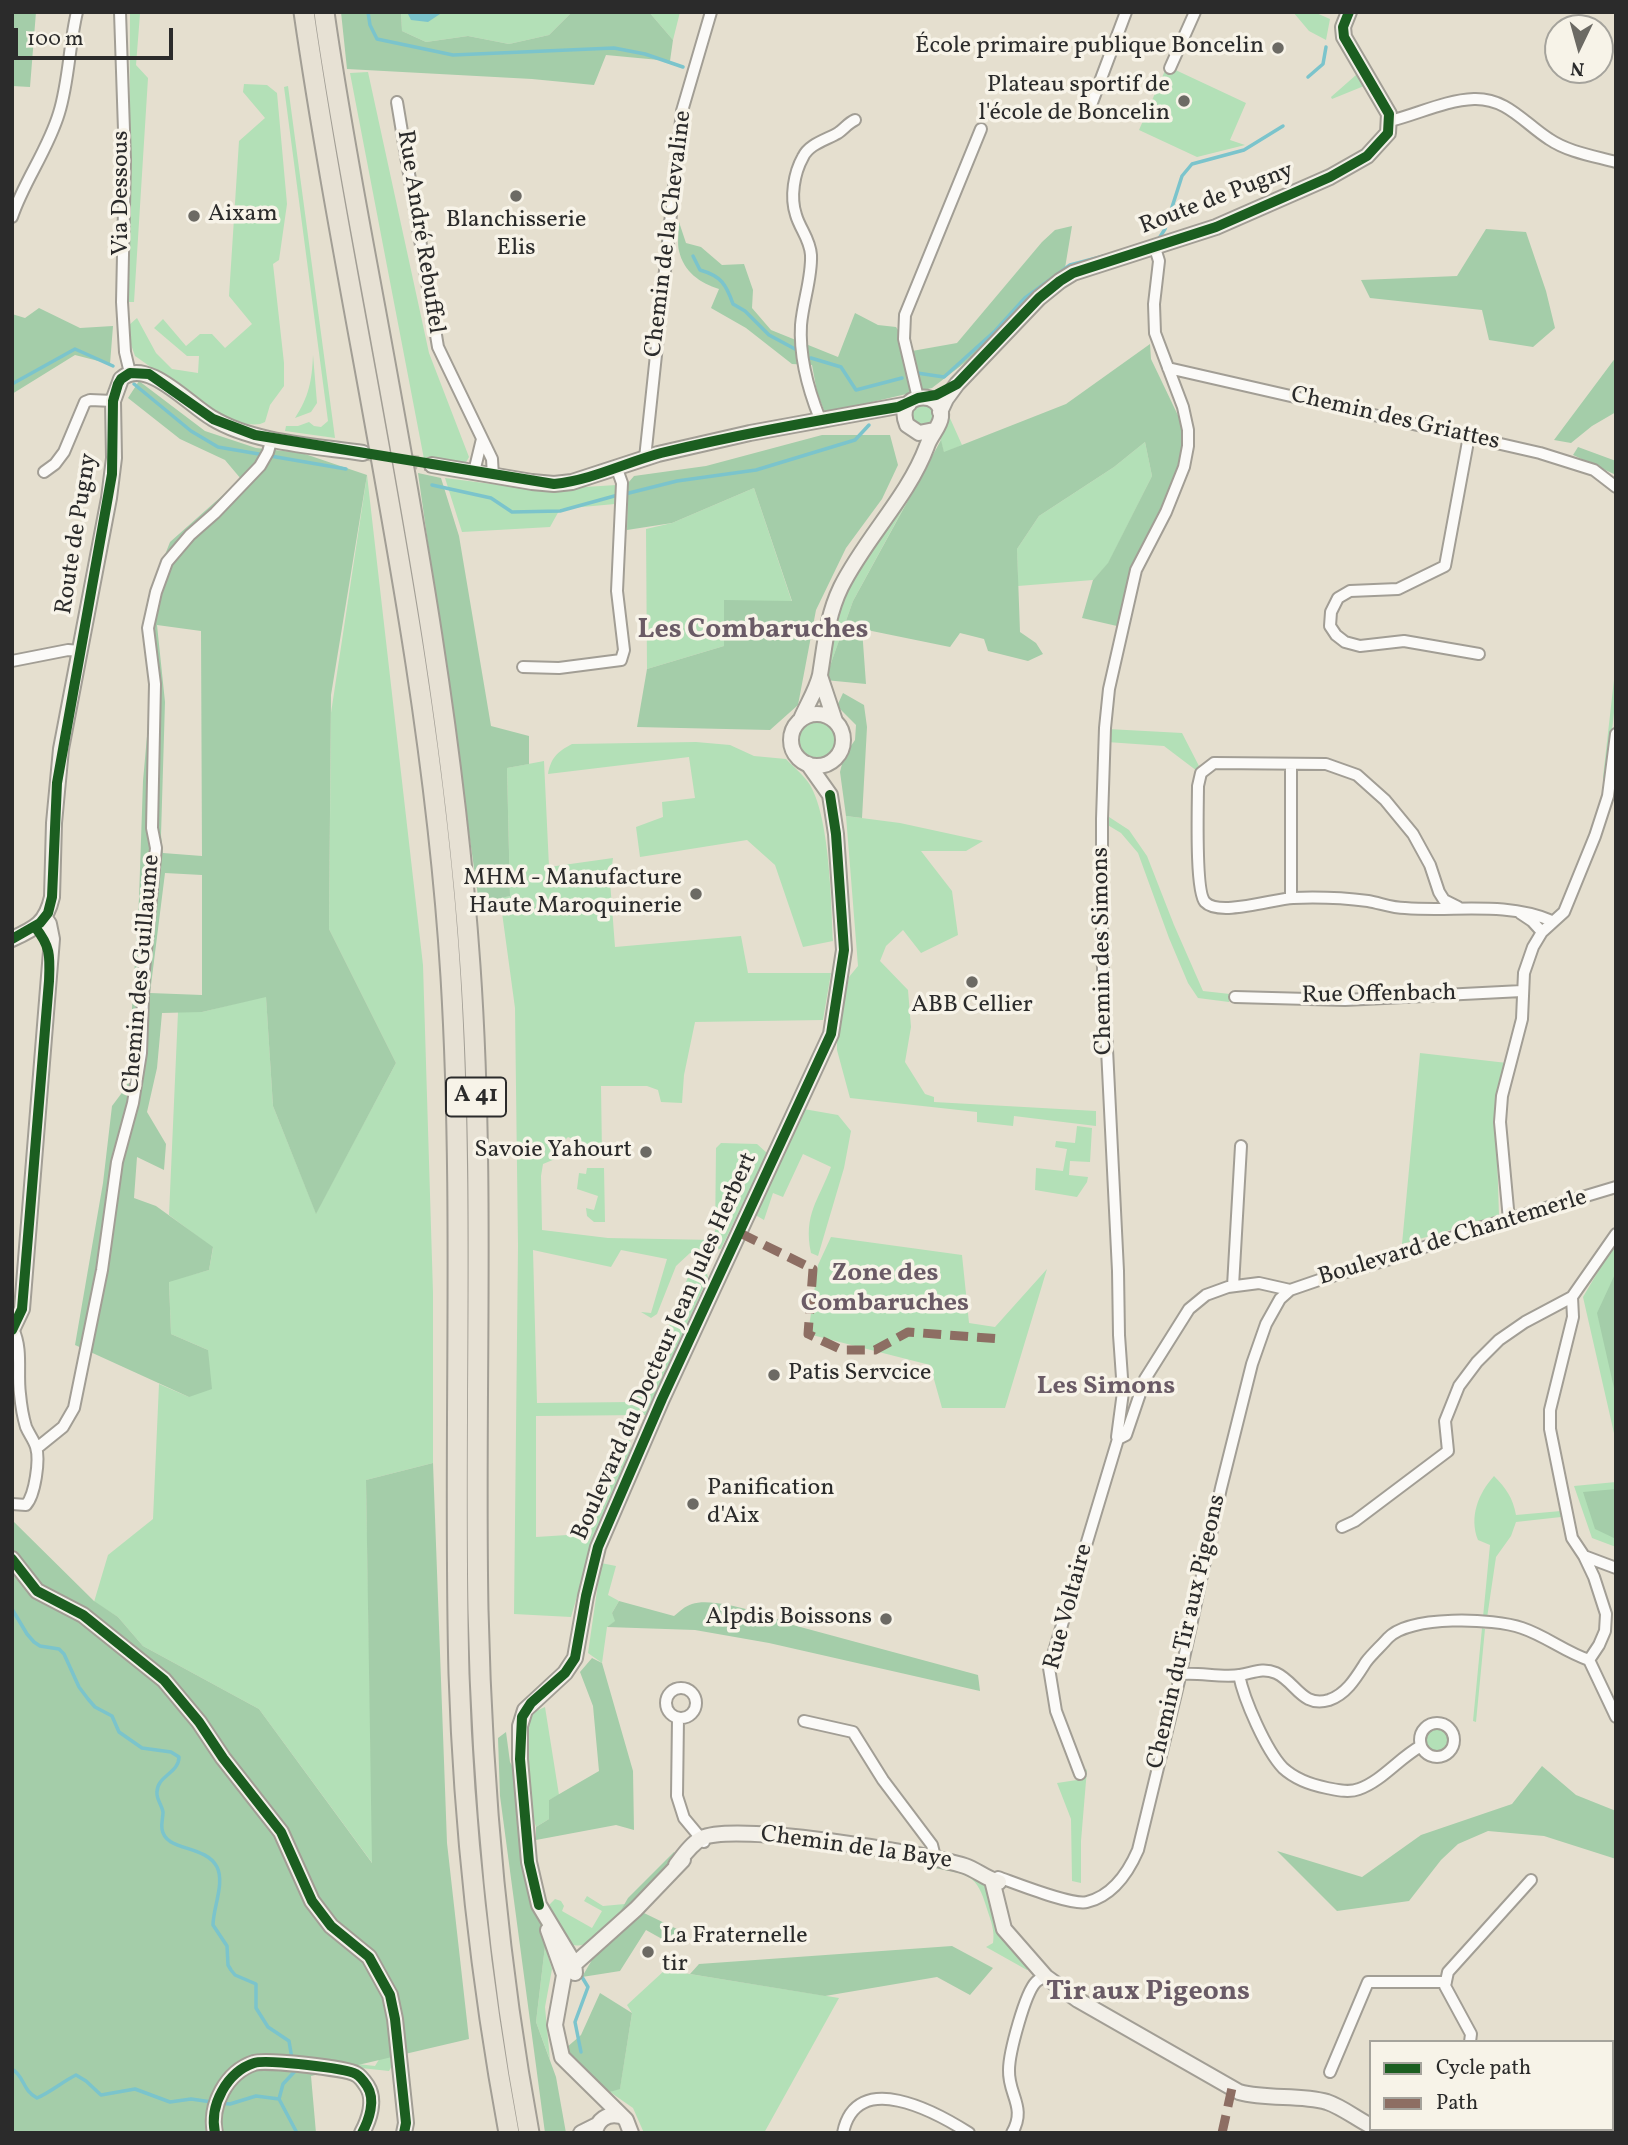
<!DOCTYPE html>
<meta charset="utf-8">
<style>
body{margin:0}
#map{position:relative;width:1628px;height:2145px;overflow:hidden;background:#e5dfcf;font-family:Vollkorn,serif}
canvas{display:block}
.frame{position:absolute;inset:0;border:14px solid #2b2b2b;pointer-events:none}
.legend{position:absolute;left:1369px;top:2040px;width:245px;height:91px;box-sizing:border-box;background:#f7f3e8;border:2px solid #a5a39c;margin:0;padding:9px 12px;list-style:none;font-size:21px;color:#2b2b2b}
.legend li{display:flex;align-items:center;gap:14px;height:35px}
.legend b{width:35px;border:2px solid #a5a39c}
.north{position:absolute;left:1544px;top:14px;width:70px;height:70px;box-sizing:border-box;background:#f7f3e8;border:2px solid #a5a39c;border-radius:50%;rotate:185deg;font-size:19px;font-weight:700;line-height:28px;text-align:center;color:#2b2b2b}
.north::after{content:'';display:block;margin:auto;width:24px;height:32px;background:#6c6a64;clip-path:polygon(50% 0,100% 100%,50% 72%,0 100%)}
.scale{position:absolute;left:14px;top:28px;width:159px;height:32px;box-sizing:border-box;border:4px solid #2b2b2b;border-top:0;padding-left:9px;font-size:21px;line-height:24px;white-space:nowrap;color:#2b2b2b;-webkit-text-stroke:5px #f7f3e8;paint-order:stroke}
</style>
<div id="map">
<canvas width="1628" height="2145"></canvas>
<div class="frame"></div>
<ul class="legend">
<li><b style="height:9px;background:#1b5e20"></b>Cycle path</li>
<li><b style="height:9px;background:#8d6e63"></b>Path</li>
</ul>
<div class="north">N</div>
<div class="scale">100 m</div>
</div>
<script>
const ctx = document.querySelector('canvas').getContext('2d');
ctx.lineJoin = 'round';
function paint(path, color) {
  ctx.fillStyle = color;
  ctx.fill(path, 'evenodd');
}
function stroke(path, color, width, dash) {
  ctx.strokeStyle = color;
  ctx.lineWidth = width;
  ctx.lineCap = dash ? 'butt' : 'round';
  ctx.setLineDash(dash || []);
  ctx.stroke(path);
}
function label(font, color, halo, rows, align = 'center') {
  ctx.font = font + ' Vollkorn,serif';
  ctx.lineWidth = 7;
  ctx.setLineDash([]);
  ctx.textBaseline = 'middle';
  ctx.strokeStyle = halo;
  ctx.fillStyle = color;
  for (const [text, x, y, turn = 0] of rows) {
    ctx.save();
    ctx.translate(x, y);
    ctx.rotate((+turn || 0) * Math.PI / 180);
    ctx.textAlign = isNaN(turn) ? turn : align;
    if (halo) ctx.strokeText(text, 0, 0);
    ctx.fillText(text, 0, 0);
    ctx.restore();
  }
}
paint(new Path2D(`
 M130 12H144L140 14 136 65 148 78 134 302H129Z
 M401 12H572L549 35 509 44 468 36 426 42 402 31Z
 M649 12H680L673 40Z
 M1293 12H1314L1330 19 1326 40 1309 31Z
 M1167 66 1246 103 1230 140 1245 145 1197 157 1139 130Z
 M368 72 429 353 469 457 465 464 424 459 350 73Z
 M1356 75 1364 86 1332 99 1331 97Z
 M244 84 267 85 277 93 287 204 279 260 273 264 284 363V386L270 405 265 422C237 438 161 373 135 356L130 342 129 325 137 318 156 353 172 369 198 373 199 356H187L154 328 163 319 186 346 200 334H212L225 348 252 324 229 296 239 141 265 118 243 92Z
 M288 86 335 438 285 431 286 426H298L309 422 314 426 321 427 328 421 284 87Z
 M313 355 317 403 311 412 295 418C309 397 312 380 313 355Z
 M911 415a11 11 0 1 1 22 0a11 11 0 1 1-22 0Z
 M949 416 962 445 944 453 940 438 937 437Z
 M1145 442 1152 476 1108 564 1093 580 1018 586 1017 549 1039 516 1114 467Z
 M367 475 423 965 433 1293V1463L366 1480 373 1864 259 1709 143 1646 118 1617 94 1602 108 1555 153 1519 159 1384 189 1397 208 1350 171 1334 169 1281 209 1270 213 1248 169 1215 178 1012H202L266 996 273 1106 316 1213 396 1063 329 929 331 713Z
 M445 478 539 490 616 485 615 504 560 509 550 527 462 532Z
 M754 488 792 602 724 646 647 669 646 529 672 523Z
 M909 498 853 601 825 680C827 666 828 651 831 636 840 588 879 536 909 498Z
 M1616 662V694L1605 795 1603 777Z
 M798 740a20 20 0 1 1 40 0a20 20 0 1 1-40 0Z
 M1108 729 1182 733 1200 768 1197 771 1164 746 1107 742Z
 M696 742 730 745 754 756 786 759C793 766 802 774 808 782 830 813 831 903 833 941L803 947 775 865 747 840 640 857 636 827 663 817 662 802 695 798 689 757 548 774C551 758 557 752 572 744Z
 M544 761 549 867 613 858 610 881 615 947 741 936 748 973H831L823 1020 695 1022 684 1075 682 1103 661 1102 658 1090 647 1086H601L602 1155H585L587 1145 568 1137 560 1145 555 1159 543 1164 541 1176 542 1230 608 1238 715 1240 716 1148 721 1143 757 1144 767 1153 721 1249 690 1253 676 1266 657 1314 651 1318 641 1312 651 1313 667 1259 621 1250 611 1267 533 1250 537 1403 634 1402 657 1356 688 1277 694 1269H702L706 1271 708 1277 647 1415 536 1416V1537L583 1534 624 1447 625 1439 630 1440 631 1448 589 1555 571 1617 514 1614 518 1246 515 1008 500 898 510 896 507 768Z
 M1106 815 1129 830 1147 856 1174 925 1203 991 1230 994 1229 1002 1198 998 1188 983 1169 938 1138 853 1121 833 1106 824Z
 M846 816 900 823 983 841 966 851H921L952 891 958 935 921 953 903 930 886 946 880 961 908 990 911 1027 905 1062 925 1094 934 1097V1102L1096 1111V1126L1014 1116 1013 1126 977 1122V1112L850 1098 837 1050V1036L849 977 858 966Z
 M1420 1053 1507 1063 1496 1122 1499 1216 1402 1244Z
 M798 1108 838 1115 851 1131 844 1168 818 1256 811 1253C803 1214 819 1200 831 1167L803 1154 783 1197 773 1193 764 1220 752 1213Z
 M1077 1126 1092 1128 1090 1162 1070 1161 1069 1175 1088 1177 1087 1182 1077 1197 1035 1190 1036 1168 1063 1171 1067 1149 1055 1147 1056 1141 1075 1143Z
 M587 1168H604L605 1222H594L587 1216 586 1208 594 1210 598 1196 577 1189 579 1173 586 1174Z
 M831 1237 962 1255 969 1323 995 1327 1047 1269 1005 1408H942L930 1365 808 1334 818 1265Z
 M1616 1241V1442L1583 1297Z
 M1494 1476C1506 1488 1513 1498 1516 1515L1561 1511V1517L1516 1522 1511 1536 1496 1557 1487 1618 1483 1617 1490 1545 1478 1540C1469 1517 1478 1494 1494 1476Z
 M1616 1482V1547L1592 1538 1574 1486Z
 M601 1563 616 1566 608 1595 619 1601 612 1613 616 1621 607 1627 602 1663 588 1653Z
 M1482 1628 1485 1629 1476 1722 1473 1721Z
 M545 1707 559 1795 549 1800V1819L536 1827C525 1793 525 1751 527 1715Z
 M1426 1739a12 12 0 1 1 24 0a12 12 0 1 1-24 0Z
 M1087 1769 1081 1841V1883L1072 1881 1071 1819 1057 1783 1077 1780Z
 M934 1864 965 1871 985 1882 995 1916 1030 1966 1027 1970 986 1947 993 1943C995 1931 991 1921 987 1909 977 1873 968 1875 934 1868Z
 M587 1896 603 1906 625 1904C616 1919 586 1959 566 1941 558 1934 552 1917 546 1908L555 1899 561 1901 564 1906 562 1911 592 1928 602 1911 584 1901Z
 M545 1946 552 1969 545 2007 550 2060 536 2022Z
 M665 1970 839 1998 764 2133H644L633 2108 610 2092 620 2088 632 2013 627 2005Z
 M382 2018 394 2062 389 2071 342 2066 341 2062 375 2066 386 2048Z`), '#b3e0b7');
paint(new Path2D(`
 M12 12H36L30 87 12 86Z
 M341 12H401L402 31 426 42 468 36 509 44 549 35 572 12H649L673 40 670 61 606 55 594 85 532 79 347 69Z
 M679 222 686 243 701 247 722 265 744 264 753 290 752 308 771 330 838 357 855 313 878 325 896 327 912 351 957 343 1042 242 1055 230 1072 226 1064 274 967 361 932 388 825 413 817 392 812 365 792 364 746 328 711 308 719 289C700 283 684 272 679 251 677 243 679 231 679 222Z
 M1486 229 1526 232 1546 291 1555 328 1533 347 1489 340 1482 310 1370 298 1361 280 1457 276Z
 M39 308 80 328 113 326 110 364 75 355 12 394V314L25 318Z
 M1150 344 1151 359 1184 428 1178 475 1131 573 1117 626 1082 618 1093 580 1108 563 1152 476 1145 442 1114 467 1039 516 1017 549 1020 632 1036 643 1043 654 1028 661 988 651 984 639 960 633 950 647 862 629 866 684 825 680 853 601 941 440 944 452 1066 404Z
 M1616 357V412L1592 426 1571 443 1554 440Z
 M139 381 205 431 256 448 302 453 367 475 331 695 329 929 396 1063 316 1214 273 1106 266 997 202 1012 162 1013 157 1068 147 1112 166 1144 164 1170 137 1157 134 1198 156 1206 213 1247 209 1270 169 1282 171 1334 208 1350 212 1389 189 1397 75 1345 103 1183 112 1106 127 1086 139 899 143 781 151 691 147 601 170 542 241 479 225 460 180 439 128 398ZM157 625 201 631 202 856 163 853 161 835 165 702ZM165 873 202 875V995L150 993Z
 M822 435H890L898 465 882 499 846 548 816 610 798 705 770 730 637 727 647 669 724 646V600L792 601 754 488 672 523 627 530 628 483 634 476 706 466Z
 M1578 447 1616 461V475L1573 455Z
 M418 473 441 478 459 536 491 726 529 736V764L507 768 510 896 479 903Z
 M843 693 864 705 867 727 862 818 846 816 840 772 844 756 855 740 856 725 837 706Z
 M1616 1272V1397L1597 1313Z
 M433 1463 447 1843 469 2039 311 2076 316 2133H12V1520L94 1601 118 1617 143 1646 259 1709 372 1863 366 1480Z
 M1616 1489V1539L1595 1529 1583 1492Z
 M619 1601 674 1616C679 1612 685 1606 692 1604 714 1596 771 1616 793 1625L978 1675 980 1691 769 1643 695 1630 607 1627 615 1621 612 1613Z
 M592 1658 602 1663 633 1771 634 1830 616 1825 536 1840V1827L549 1819V1800L599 1771 593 1706 580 1672Z
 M506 1732 510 1762 519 1779 525 1801 545 1946 536 2022 556 2077 566 2133H545L500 1796 498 1738Z
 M1542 1766 1576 1795 1616 1811V1859L1544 1836 1488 1831 1458 1844 1441 1860 1409 1901 1337 1911 1277 1851 1362 1877 1421 1835 1512 1804Z
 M674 1852 684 1868 644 1913 679 1930 671 1944 646 1930 620 1971 582 1977 628 1898Z
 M952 1946 993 1968 970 1995 937 1977 825 1996 690 1974 699 1964Z
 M600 1993 632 2013 620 2089 610 2092 584 2070 566 2048 581 2035Z`), '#a4cda9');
paint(new Path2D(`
 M407 12H443L428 22 411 20Z`), '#7bc4cc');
stroke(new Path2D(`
 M368 12 370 25 377 39 453 55 614 48 645 54 683 67
 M1308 77 1323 64 1326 47
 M1158 240 1165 229 1182 176 1192 164 1244 150 1283 126
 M693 256 700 270C721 276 726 284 733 304L745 311 769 335 795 349
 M811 358 841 367 856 390 902 378
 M917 373 944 377 995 331 1025 298 1070 265 1104 256
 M12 384 75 349 113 366
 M134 384 191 431 218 447 346 469
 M432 485 491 498 512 512 560 511 618 495
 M625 494 677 481 756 470 855 440 869 425
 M12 1609 27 1634 34 1642 40 1646 59 1649 64 1654 79 1687 88 1699 95 1707 112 1716 119 1732 142 1748 171 1752 179 1757C179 1773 157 1776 157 1792 156 1799 162 1805 163 1812 163 1818 161 1823 162 1829 165 1852 205 1844 217 1867 225 1883 213 1908 213 1925L227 1946 228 1965 231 1970 235 1975 256 1984V2008L268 2027 289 2041 292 2059
 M581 2052 575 2022 588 1987 582 1977
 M12 2069C25 2077 22 2090 37 2098 51 2092 62 2082 76 2075L86 2081 101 2095 135 2089 170 2102 191 2099 212 2102
 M279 2099 283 2084 297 2069
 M220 2103 230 2104 256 2096 279 2099 297 2133`), '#7bc4cc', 3.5);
stroke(new Path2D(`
 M363 453 432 465`), '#c0bbae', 14, [14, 7]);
const street = new Path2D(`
 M120 12 125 160 122 302 125 352 130 373
 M1170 68 1195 12
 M397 102 438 347 492 459 493 476
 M1090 108 1126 12
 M1390 121C1418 114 1446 100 1474 99 1507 98 1524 123 1549 139 1568 152 1594 156 1616 162
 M12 217C24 181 48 150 59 113 69 81 69 45 77 12
 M1155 248 1159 261 1154 304 1155 333 1183 407 1188 430V446L1184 467 1166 512 1136 570 1109 689 1105 728 1102 819V948L1118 1271 1119 1335 1123 1392 1117 1437 1118 1439 1126 1435 1145 1379 1189 1309 1206 1295 1228 1287 1259 1283 1290 1290
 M1168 368 1540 453 1594 470 1616 487
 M918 398 904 339 905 315 981 129
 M820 419C808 389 799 358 801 325 803 301 812 278 811 255 810 239 800 229 796 215 790 197 794 173 803 157 809 144 826 140 838 133 844 129 848 123 855 120
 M1469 436 1445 566 1398 589 1350 591 1338 598 1331 612 1330 626 1336 635 1345 642 1360 646 1404 641 1479 654
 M645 458 682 111 711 12
 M44 472 55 464 64 452 85 402 90 400 113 401
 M474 472 482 439
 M12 661 68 650 80 651
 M523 667 559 668 621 660 624 650 617 591 622 483 617 469
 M1291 765V898
 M1458 907 1444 900 1439 892 1430 865 1413 834 1385 800 1357 775 1326 764 1214 763 1201 773 1198 786C1198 805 1195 891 1205 902 1219 917 1273 899 1293 898 1318 897 1344 898 1368 901 1380 903 1392 908 1405 908 1455 912 1504 901 1552 921
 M1520 913 1532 921 1542 932
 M1235 997 1345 1000 1522 991
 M1509 1220 1500 1122 1502 1096 1522 1019 1524 973 1533 947 1542 932 1564 912 1595 836 1608 796 1616 734
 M1233 1286 1241 1146
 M1572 1297 1573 1317 1550 1410V1429L1572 1538 1584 1556 1594 1577 1606 1614 1605 1631 1599 1645 1589 1660 1616 1717
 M37 1448 63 1427 74 1408 102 1270 117 1162 133 1103 141 1053 144 970 156 848 152 828 155 684 148 628 156 592 167 562 190 535 215 513 260 466 268 452 272 438
 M12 1504 26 1505C35 1495 40 1460 36 1447 34 1440 29 1434 26 1427 23 1417 21 1405 20 1394 17 1372 23 1350 13 1329
 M1342 1527 1355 1521 1448 1451 1445 1421 1459 1386 1477 1362 1499 1340 1525 1322 1572 1297 1616 1234
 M1584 1556 1616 1568
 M1181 1674C1200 1672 1221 1678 1240 1675 1253 1673 1262 1667 1276 1673 1296 1682 1302 1708 1329 1700 1347 1694 1357 1676 1366 1662 1372 1654 1381 1646 1388 1638 1409 1615 1494 1618 1522 1628 1546 1636 1565 1652 1589 1660
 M1239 1675C1244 1700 1266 1750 1283 1768 1295 1779 1312 1785 1327 1788 1337 1790 1349 1793 1359 1789 1382 1781 1399 1758 1421 1746
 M666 1703a15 15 0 1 1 30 0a15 15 0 1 1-30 0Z
 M678 1718 677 1796 684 1818 704 1842
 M804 1721 853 1732 883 1780 932 1845 935 1857
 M1420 1740a17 17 0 1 1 34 0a17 17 0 1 1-34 0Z
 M1080 1774 1056 1711 1049 1668 1118 1439
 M998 1877C1015 1883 1072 1906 1087 1902 1112 1896 1128 1873 1138 1850L1179 1681 1221 1488 1252 1364 1266 1324 1280 1299 1290 1290 1322 1279 1390 1259 1476 1229 1616 1187
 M1470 2042 1471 2034 1445 1986 1448 1972 1531 1880
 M1330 2072 1368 1982H1446
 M843 2133C856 2068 936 2112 969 2133
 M1012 2133C1027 2107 1008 2095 1009 2070 1009 2053 1025 1993 1036 1982 1038 1980 1043 1977 1046 1977
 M1456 2133 1457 2129`);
const secondary = new Path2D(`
 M940 412 946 399 957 384 1039 298 1060 281 1073 273 1216 227 1330 177 1367 156 1388 133 1389 114 1344 37 1343 27 1349 12
 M432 465 532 482 554 484 572 482 658 454 750 433 909 404
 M820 676 835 721
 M791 740a26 26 0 1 1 52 0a26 26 0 1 1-52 0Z
 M801 719C807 705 817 689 820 675 825 644 827 616 841 587 866 537 908 497 927 446 930 436 940 427 941 417 944 388 893 392 907 425L919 433 934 430
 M12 939C36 928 46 923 52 897L54 823 61 749 109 498 114 458 113 401 121 379C146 356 189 405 212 418 253 443 315 446 363 453
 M12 1330 22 1309 52 939 49 924 45 918
 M12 1559 37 1591 83 1615 164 1680 199 1722 223 1758 281 1832 312 1901 331 1926 369 1957 390 1995 395 2019 406 2123 404 2133
 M676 1865C683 1856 691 1844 702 1838 734 1822 925 1853 965 1866 977 1870 986 1879 999 1882
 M992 1880 1004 1929 1046 1977 1078 2000 1239 2092C1268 2100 1299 2094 1327 2102 1342 2107 1357 2119 1371 2126
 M548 1930 564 1975 555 2025 562 2057 626 2120 631 2133
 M569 1969 636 1909 683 1860
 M575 1973 574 1963 539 1905 529 1862 520 1759V1726L525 1710 565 1673 575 1658 586 1596 598 1547 662 1399 831 1034 844 950 836 834 830 795 808 764
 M215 2133C209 2105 227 2072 254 2063 265 2059 346 2068 356 2074 360 2076 365 2083 367 2086 376 2100 369 2120 362 2133
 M581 2133 597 2125
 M595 2133C597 2120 607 2113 620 2116`);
const highway = new Path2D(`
 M304 12C351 334 431 651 451 977 465 1209 453 1442 459 1674 464 1828 481 1982 509 2133
 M324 12C338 111 357 210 375 308 415 526 455 745 470 966 485 1181 474 1396 478 1610 482 1785 497 1960 529 2133`);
stroke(street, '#a29e95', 14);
stroke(secondary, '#a29e95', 18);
stroke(highway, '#a29e95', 23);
stroke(street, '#fbfaf8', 10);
stroke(secondary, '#f3f0e9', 14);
stroke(highway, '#e7e1d4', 19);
stroke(new Path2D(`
 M740 1233 813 1269 808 1334 842 1350H875L908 1332 1002 1339
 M1222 2133 1232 2088`), '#8d6e63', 9, [18, 9]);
stroke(new Path2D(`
 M12 939 40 923 48 913 52 897 57 783 112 474 113 401 118 384 121 379 130 373 149 374 213 419 255 435 554 484C592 480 624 463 661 453 740 434 818 420 898 407L918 398 936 395 957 384 1039 298 1060 281 1073 273 1216 227 1330 177 1367 156 1388 133 1389 114 1344 37 1343 27 1349 12
 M12 1330 22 1309 49 981C50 956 51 947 35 927
 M12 1559 37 1591 83 1615 164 1680 199 1722 223 1758 281 1832 312 1901 331 1926 369 1957 390 1995 395 2019 406 2123 404 2133
 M539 1905 529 1862 520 1759 522 1717 531 1703 565 1673 575 1658 586 1596 598 1547 662 1399 831 1034 844 950 836 834 830 795
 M215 2133C209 2105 227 2072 254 2063 265 2059 346 2068 356 2074 360 2076 365 2083 367 2086 376 2100 369 2120 362 2133`), '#1b5e20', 10);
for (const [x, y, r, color] of [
 [1278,48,7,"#6c6a64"],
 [1184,101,7,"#6c6a64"],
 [516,196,7,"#6c6a64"],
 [194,216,7,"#6c6a64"],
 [696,894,7,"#6c6a64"],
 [972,982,7,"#6c6a64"],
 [646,1152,7,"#6c6a64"],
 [774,1375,7,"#6c6a64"],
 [693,1504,7,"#6c6a64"],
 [886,1619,7,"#6c6a64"],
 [648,1952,7,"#6c6a64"]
]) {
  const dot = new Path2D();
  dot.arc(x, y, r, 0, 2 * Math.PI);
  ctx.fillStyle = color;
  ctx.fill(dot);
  stroke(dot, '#f7f3e8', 2.5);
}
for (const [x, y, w] of [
 [476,1097,60]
]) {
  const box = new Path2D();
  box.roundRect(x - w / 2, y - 19.5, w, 39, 5);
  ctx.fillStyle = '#f7f3e8';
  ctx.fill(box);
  stroke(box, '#2b2b2b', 2);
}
label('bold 23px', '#2b2b2b', null, [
 ["A 41",476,1097]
]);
label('24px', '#2b2b2b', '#f7f3e8', [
 ["École primaire publique Boncelin",1264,48],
 ["Plateau sportif de",1170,87],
 ["l'école de Boncelin",1170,115],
 ["Aixam",208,216,"left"],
 ["Blanchisserie",516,222,"center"],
 ["Elis",516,250,"center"],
 ["MHM - Manufacture",682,880],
 ["Haute Maroquinerie",682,908],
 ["ABB Cellier",972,1007,"center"],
 ["Savoie Yahourt",632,1152],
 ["Patis Servcice",788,1375,"left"],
 ["Panification",707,1490,"left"],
 ["d'Aix",707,1518,"left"],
 ["Alpdis Boissons",872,1619],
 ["La Fraternelle",662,1938,"left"],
 ["tir",662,1966,"left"]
], 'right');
label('24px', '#2b2b2b', '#f7f3e8', [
 ["Via Dessous",123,193,-90],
 ["Route de Pugny",1217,200,-21],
 ["Rue André Rebuffel",419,232,81],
 ["Chemin de la Chevaline",670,234,-83],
 ["Chemin des Griattes",1395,420,13],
 ["Route de Pugny",78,534,-81],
 ["Chemin des Simons",1104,951,-91],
 ["Chemin des Guillaume",143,974,-85],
 ["Rue Offenbach",1379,996,-1],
 ["Boulevard de Chantemerle",1453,1239,-17],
 ["Boulevard du Docteur Jean Jules Herbert",666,1347,-66],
 ["Rue Voltaire",1070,1607,-75],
 ["Chemin du Tir aux Pigeons",1188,1632,-77],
 ["Chemin de la Baye",856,1849,8]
]);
label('bold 26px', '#6a5b66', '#f7f3e8', [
 ["Zone des",885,1275],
 ["Combaruches",885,1305],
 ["Les Simons",1106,1388]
]);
label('bold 28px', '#6a5b66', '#f7f3e8', [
 ["Les Combaruches",753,632],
 ["Tir aux Pigeons",1148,1994]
]);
</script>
